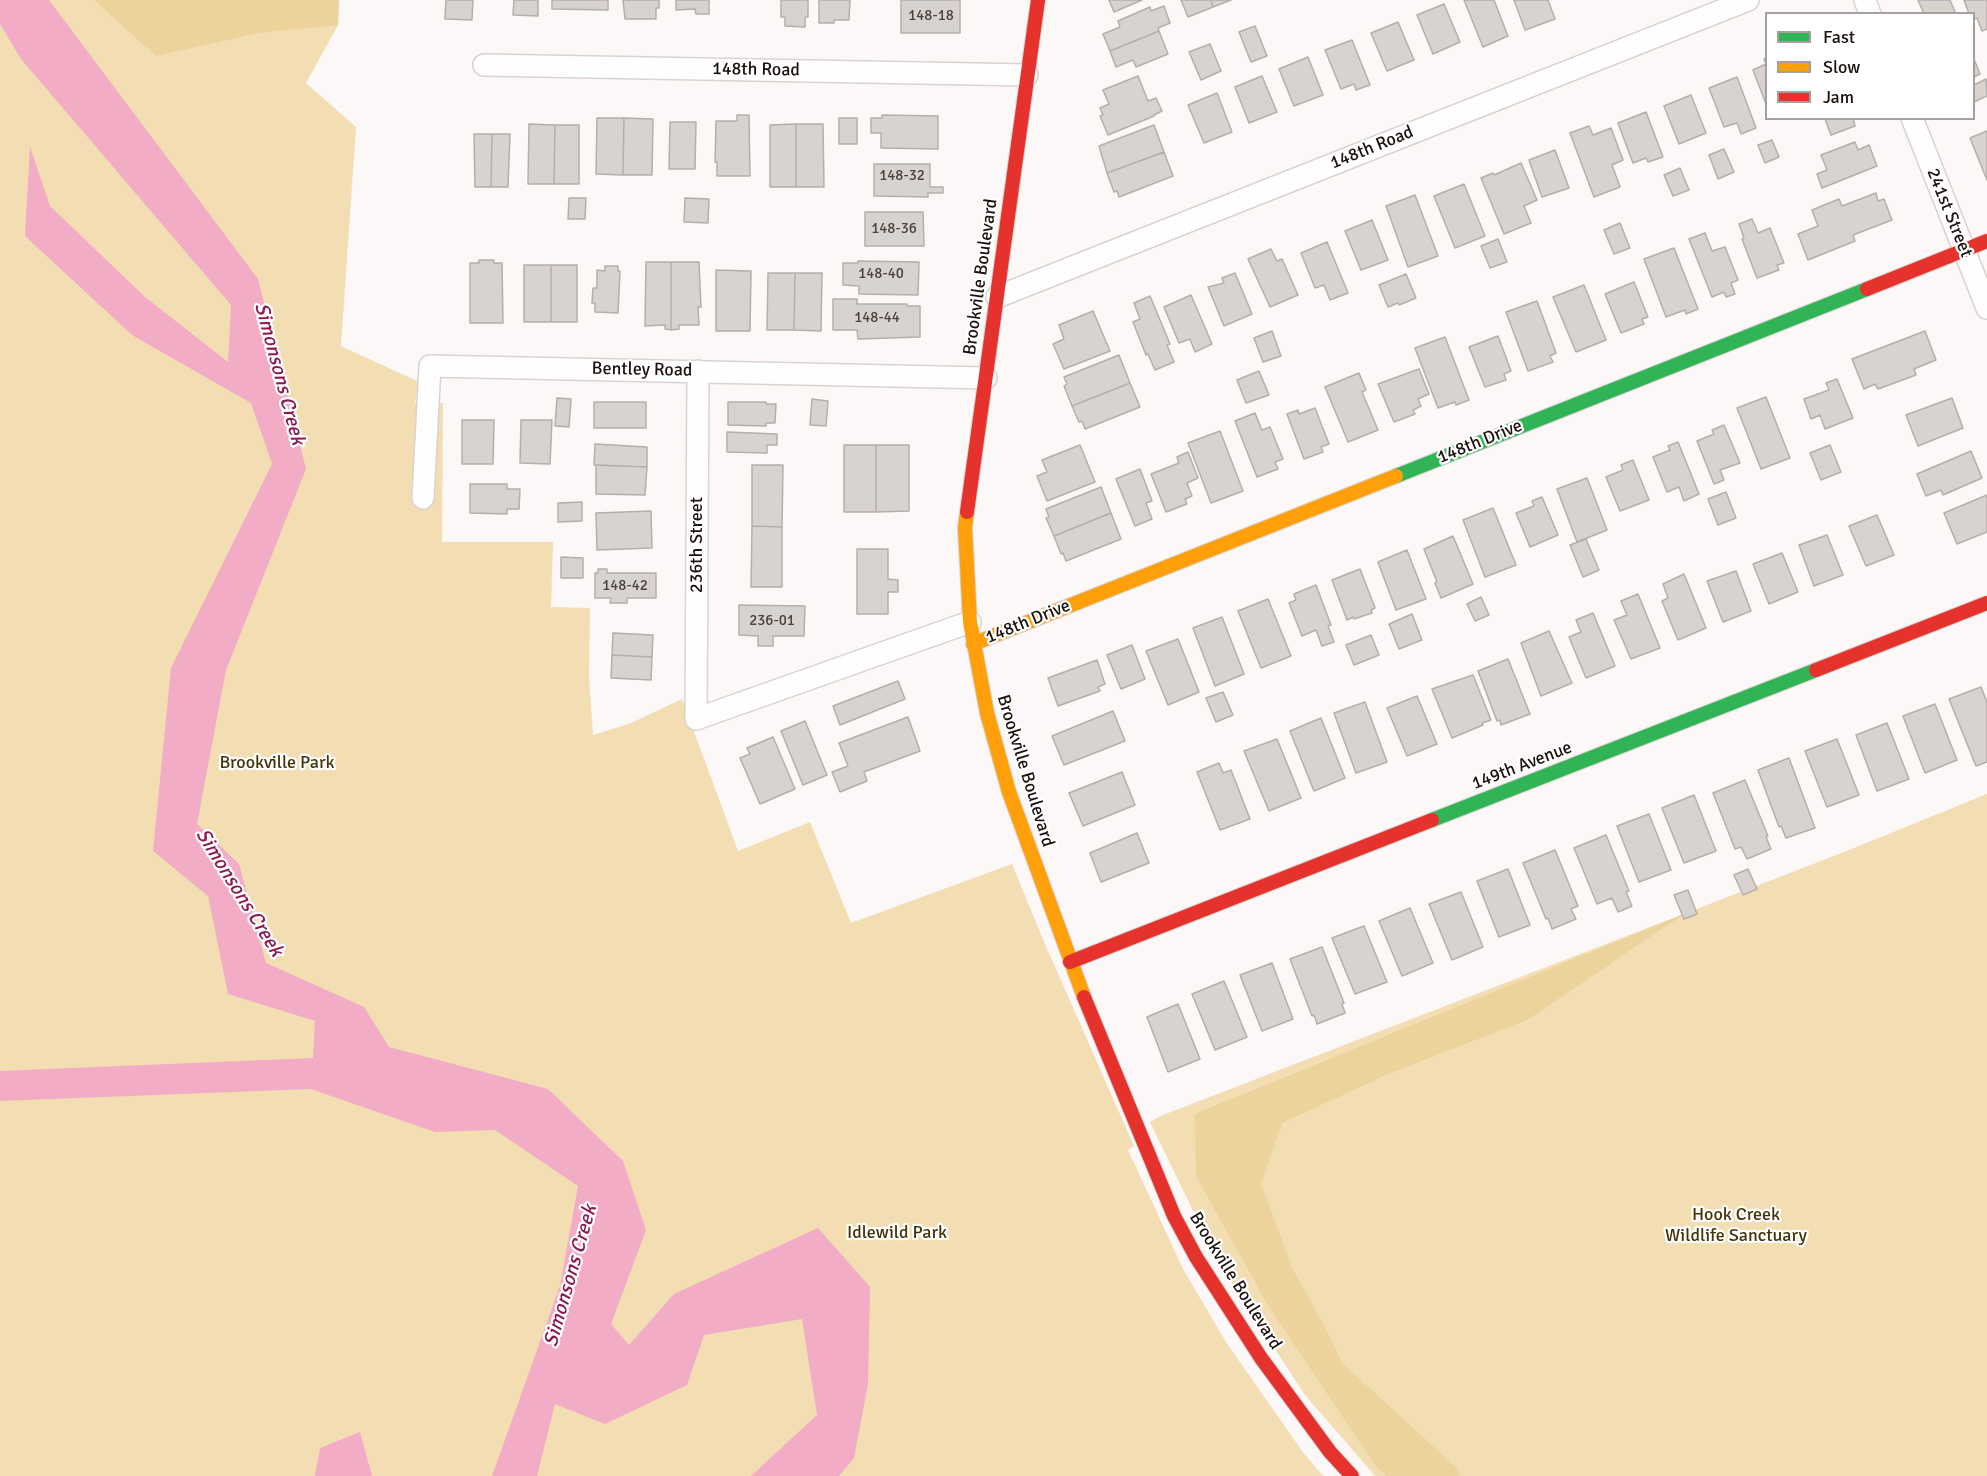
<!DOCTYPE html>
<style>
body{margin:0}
#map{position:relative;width:1987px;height:1476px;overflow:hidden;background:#fbf8f7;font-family:Signika,sans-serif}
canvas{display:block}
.legend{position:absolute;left:1765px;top:12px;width:210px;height:108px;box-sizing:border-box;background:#fff;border:2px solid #a4a09f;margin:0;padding:8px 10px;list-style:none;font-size:18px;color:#1b110e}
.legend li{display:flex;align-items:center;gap:12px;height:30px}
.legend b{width:30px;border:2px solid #a4a09f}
</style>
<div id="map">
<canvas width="1987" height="1476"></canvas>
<ul class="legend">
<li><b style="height:8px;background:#30b455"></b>Fast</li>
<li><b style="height:8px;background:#ff9f0a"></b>Slow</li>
<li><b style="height:8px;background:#e5322d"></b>Jam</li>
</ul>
</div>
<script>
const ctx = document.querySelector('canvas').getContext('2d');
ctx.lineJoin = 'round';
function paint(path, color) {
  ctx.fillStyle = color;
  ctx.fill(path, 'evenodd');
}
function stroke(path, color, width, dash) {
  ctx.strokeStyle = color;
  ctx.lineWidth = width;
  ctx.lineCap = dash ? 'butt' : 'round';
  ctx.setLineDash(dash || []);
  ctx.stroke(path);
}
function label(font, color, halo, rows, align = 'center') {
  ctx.font = font + ' Signika,sans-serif';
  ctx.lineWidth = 4.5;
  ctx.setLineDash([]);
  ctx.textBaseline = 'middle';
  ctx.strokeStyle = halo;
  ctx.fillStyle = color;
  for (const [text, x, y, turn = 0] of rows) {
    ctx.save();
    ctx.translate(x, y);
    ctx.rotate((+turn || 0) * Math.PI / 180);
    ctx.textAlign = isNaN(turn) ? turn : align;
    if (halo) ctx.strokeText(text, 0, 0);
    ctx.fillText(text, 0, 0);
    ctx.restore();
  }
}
paint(new Path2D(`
 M0 0H339L338 25 306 83 356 127 341 346 419 382 415 403H443L442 542H553L551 607 590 608 589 676 593 735 629 724 682 699 738 851 810 822 851 923 1012 864 1045 944 1134 1146 1128 1150 1183 1269 1226 1342 1302 1451 1323 1476H0Z
 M1987 794V1476H1375L1305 1395 1217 1260 1150 1122 1163 1115 1839 854Z`), '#f3ddb2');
paint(new Path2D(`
 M94 0H339L338 25 258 33 156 56Z
 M1684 914 1527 1020 1388 1074 1282 1123 1261 1184 1293 1270 1325 1327 1342 1363 1459 1470V1476H1386L1375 1465 1269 1307 1196 1176 1195 1114Z`), '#ecd29b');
paint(new Path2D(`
 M0 0H49L258 279 306 469 226 670 197 824 239 864 266 963 364 1007 389 1047 548 1089 623 1161 646 1230 611 1324 629 1345 674 1294 818 1228 870 1287 868 1384 854 1458 839 1476H751L817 1415 802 1319 704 1335 687 1385 605 1424 555 1404 537 1476H492L560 1286 578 1186 495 1130 435 1132 311 1089 0 1101V1071L313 1058 315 1021 228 994 208 896 153 851 171 668 272 464 251 403 132 335 25 236 30 147 50 206 145 297 228 362 231 305 21 59 0 24Z
 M360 1432 372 1476H315L320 1448Z`), '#f2acc5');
const building = new Path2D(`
 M446 0H473L472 20 445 19Z
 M514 0H538V16L513 15Z
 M552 0H608V10L552 9Z
 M623 0H659V8H656V19H625Z
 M676 0H709V14H696L695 9 676 10Z
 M781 0H808V17H805V27L785 26V17H781Z
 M819 0H850L849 20H834V23H819Z
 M901 0H960V33H901Z
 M1109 0H1142L1114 12Z
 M1181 0H1211L1213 7 1188 17Z
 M1211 0H1231L1213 7Z
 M1464 0H1494L1508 36 1483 47Z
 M1514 0H1548L1555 19 1525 30Z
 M1918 0H1950L1956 14H1924Z
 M1964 0H1987V29L1982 31 1977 18 1974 19V14H1969Z
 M1444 4 1460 42 1433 54 1417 15Z
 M1164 6 1170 23 1158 28 1159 31 1110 51 1103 34 1120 27 1118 21 1150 7 1151 11Z
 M1398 22 1414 60 1387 71 1371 33Z
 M1255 26 1267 56 1251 62 1239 32Z
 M1159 31 1168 54 1136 67 1133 60 1116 67 1110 51Z
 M1352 40 1370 85 1356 90 1354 84 1341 89 1325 50Z
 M1210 44 1221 71 1201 80 1189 52Z
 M1308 57 1323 95 1294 106 1279 69Z
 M1766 58V104L1753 70 1766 64 1764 59Z
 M1974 59 1980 74 1974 77Z
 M1138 76 1148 101 1156 98 1162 111 1154 115V116L1108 135 1100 116 1103 115 1100 108 1109 104 1103 90Z
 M1262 76 1277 112 1249 123 1235 87Z
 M1737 77 1756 128 1741 134 1737 123 1724 127 1709 88Z
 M1986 79 1987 96 1974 102V85Z
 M1217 93 1232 132 1204 143 1188 105Z
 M1691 95 1706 133 1679 144 1664 106Z
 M1646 112 1663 157 1648 162 1646 158 1633 163 1618 123Z
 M737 115H749L750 176H717V162H715L716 121H737Z
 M882 115 938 116V149L881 148V133H871V118H882Z
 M597 118H624L623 175 596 174Z
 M624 118 653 119 652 175H623Z
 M839 118H857V144H839Z
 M1853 118 1855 126 1831 135 1825 119Z
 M670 122H696L695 169H669Z
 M529 124 555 125 554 184H528Z
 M796 124V187H770V125Z
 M796 124H823L824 187H796Z
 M555 125H579V184H554Z
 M1154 125 1164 152 1107 173 1099 146Z
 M1589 126 1593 135 1611 128 1623 160 1612 165 1620 187 1594 197 1570 133Z
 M1987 131V180L1970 138Z
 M474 134H492L491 187H475Z
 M492 134H510L508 187H491Z
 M1772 140 1779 157 1765 163 1758 145Z
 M1855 142 1858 150 1869 145 1877 166 1822 188 1817 174 1827 170 1821 155Z
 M1724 149 1734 172 1718 179 1709 155Z
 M1555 150 1569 188 1542 197 1529 160Z
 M1164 152 1173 176 1119 197 1117 191 1114 192 1107 173Z
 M1521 163 1537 200 1524 206 1531 223 1504 234 1481 178 1493 173 1494 175Z
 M874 164H930V187H943V193H928V197L874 196Z
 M1680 168 1689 190 1673 196 1664 175Z
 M1464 184 1485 236 1455 248 1434 196Z
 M1876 193 1878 201 1884 199 1892 220 1853 235 1855 241 1808 260 1798 234 1818 226 1812 210 1839 199 1842 206Z
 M1415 195 1438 256 1408 267 1386 206Z
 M569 198H586L585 219H568Z
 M685 198 709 199 708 223 684 222Z
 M865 212H923L924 246H865Z
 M1752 219 1758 233 1770 228 1784 263 1777 265 1779 270 1757 278 1742 239 1744 238 1739 224Z
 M1372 220 1388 260 1361 270 1345 231Z
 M1620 223 1630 248 1614 254 1604 230Z
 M1705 233 1712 251 1725 247 1738 280 1731 283 1735 294 1726 297 1724 292 1712 297 1689 239Z
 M1498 239 1507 262 1490 268 1481 246Z
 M1327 242 1348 293 1330 300 1324 285 1315 288 1301 253Z
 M1674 248 1698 309 1686 314 1685 310 1666 317 1644 259Z
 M1271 249 1277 261 1282 259 1298 295 1270 307 1248 259Z
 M479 260H494V263H502L503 323H470V263H479Z
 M858 261 919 262 918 295 859 294V286L843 285V263H858Z
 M646 262H671V330L665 329V325L645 326Z
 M671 262H699L701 307H698L699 325H679V329L671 330Z
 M524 265H551V322H524Z
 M551 265H577V322H551Z
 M605 266H618V271H620L618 313 595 312V303H592L593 288H597V270L605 271Z
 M716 270 751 271 750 331H716Z
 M768 273H795L794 330H767Z
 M795 273H822L821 331 794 330Z
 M1235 273 1252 314 1224 326 1208 287 1224 283 1222 278Z
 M1406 274 1416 298 1399 305 1398 303 1388 307 1379 285Z
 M1634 282 1648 317 1642 319 1644 324 1621 333 1605 294Z
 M1584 285 1606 340 1576 352 1553 297Z
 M1191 295 1212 344 1195 352 1190 339 1179 343 1164 307Z
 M1150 296 1170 344 1167 345 1174 362 1155 370 1148 354 1146 355 1133 322 1140 319 1134 303Z
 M833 299H857V304H907V306H920V337L858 339 857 330H833Z
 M1537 301 1556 353 1550 356 1553 362 1528 371 1506 312Z
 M1093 311 1110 351 1064 369 1053 344 1064 339 1059 325Z
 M1272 331 1281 356 1263 362 1254 338Z
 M1925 331 1936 360 1914 369 1916 375 1878 389 1875 384 1864 389 1852 359Z
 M1498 336 1511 371 1504 374 1506 380 1485 387 1469 347Z
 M1445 337 1469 400 1456 405 1455 402 1438 408 1415 348Z
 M1119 355 1130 383 1072 406 1064 386 1067 384 1064 377Z
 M1419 369 1429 394 1418 399 1421 406 1413 410 1415 414 1394 422 1378 384Z
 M1259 371 1269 395 1246 403 1237 380Z
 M1359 373 1366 390 1362 392 1378 430 1348 442 1325 387Z
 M1837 379 1853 418 1825 429 1820 415 1811 419 1804 399 1829 390 1826 383Z
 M1130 383 1140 407 1085 429 1082 421 1079 422 1072 406Z
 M1766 397 1790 458 1761 469 1737 408Z
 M557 398 571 399 569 427 555 426Z
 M1952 398 1963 428 1918 446 1906 415Z
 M812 399 828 401 826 426 810 425Z
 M594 402H646V428H594Z
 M728 402H766V404H776L775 423H766V426L728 425Z
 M1315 408 1329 444 1321 447 1323 452 1304 459 1287 414 1298 410 1299 414Z
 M1255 413 1262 430 1270 427 1283 459 1275 462 1278 469 1257 477 1235 421Z
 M462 420H494L493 464H462Z
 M521 420H552L550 464 520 463Z
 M1724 425 1740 463 1720 470 1724 480 1714 484 1697 441 1714 434 1712 430Z
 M1220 431 1243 491 1211 503 1188 443Z
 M727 432 777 434V445H767V453L727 452Z
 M1678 442 1699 494 1684 501 1679 487 1667 492 1653 457 1670 450 1668 446Z
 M595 444 647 447V467L594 465Z
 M844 445H876V512H844Z
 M876 445H909V511L876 512Z
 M1080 445 1095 482 1047 501 1037 476 1047 472 1042 460Z
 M1830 445 1841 472 1821 480 1810 453Z
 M1971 451 1982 478 1943 495 1941 490 1926 496 1917 474Z
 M1188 452 1198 478 1187 483 1192 496 1185 499 1187 504 1166 512 1151 474 1179 463 1177 457Z
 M1633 460 1649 500 1620 511 1606 477 1623 470 1621 465Z
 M596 465 647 467 645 495 596 494Z
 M752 465H783L782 527 752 526Z
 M1140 469 1152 501 1146 503 1152 519 1135 526 1116 479Z
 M1587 478 1607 530 1577 542 1557 489Z
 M470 484H507V489H520L519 509H507V514L470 513Z
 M1101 487 1111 513 1054 536 1046 518 1049 517 1046 509Z
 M1726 492 1736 518 1718 525 1708 499Z
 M1987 495V532L1957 544 1944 513Z
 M1542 497 1558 535 1530 547 1516 513 1534 506 1532 501Z
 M582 502V521L558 522V503Z
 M1493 508 1516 565 1485 577 1463 520Z
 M651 511 652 548 597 550 596 513Z
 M1111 513 1121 539 1066 561 1063 553 1061 554 1054 536Z
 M1877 515 1894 555 1866 566 1849 526Z
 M752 526 782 527V587H751Z
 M1827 535 1843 575 1814 586 1799 545Z
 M1453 536 1473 584 1441 598 1435 583 1437 582 1424 549Z
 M1586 539 1599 570 1583 577 1570 545Z
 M857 549H888V579L898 580V592H888V614H857Z
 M1407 550 1426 599 1396 610 1378 562Z
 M1782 553 1798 592 1769 604 1753 564Z
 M561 557 583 558V578H561Z
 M598 569H607V573H656V598H627V603H610L611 598H595V573H598Z
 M1360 569 1375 608 1371 610 1372 613 1354 619 1353 617 1347 620 1332 580Z
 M1736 571 1751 611 1723 622 1707 581Z
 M1684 574 1706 628 1678 640 1662 601 1668 598 1663 584Z
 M1316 585 1331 625 1328 626 1334 642 1322 646 1316 630 1302 636 1289 603 1296 600 1294 594Z
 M1638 594 1660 648 1631 659 1614 620 1627 615 1621 601Z
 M1481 597 1489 615 1475 621 1467 604Z
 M1268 599 1291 656 1261 668 1238 611Z
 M739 605 805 606 804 636H773V646H758V636L739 635Z
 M1593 613 1615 666 1586 678 1569 637 1581 632 1576 620Z
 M1412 614 1422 640 1399 649 1389 624Z
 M1222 617 1244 674 1215 686 1193 628Z
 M1549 631 1572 683 1541 696 1521 643Z
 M613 633 653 635 652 657 612 655Z
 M1371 635 1379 655 1354 665 1346 645Z
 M1178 639 1199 692 1168 705 1146 651Z
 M1132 645 1145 679 1121 689 1107 655Z
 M612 655 652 657 651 680 611 678Z
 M1508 659 1530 714 1501 725 1500 720 1497 721 1478 671Z
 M1097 660 1105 684 1098 687 1100 691 1058 706 1048 678Z
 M1473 675 1491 720 1482 723 1483 725 1452 738 1432 689Z
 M898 681 905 699 840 725 833 706Z
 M1981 687 1987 702V762L1976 766 1949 699Z
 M1223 692 1233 715 1216 722 1206 698Z
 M1417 696 1437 744 1407 756 1387 708Z
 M1365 702 1387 762 1356 773 1334 713Z
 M1935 704 1957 760 1925 773 1903 716Z
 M1113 711 1125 741 1064 765 1052 736Z
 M908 717 920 751 864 772 867 781 840 792 832 772 848 766 839 743Z
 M1321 718 1345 778 1314 791 1290 731Z
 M805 721 827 775 803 785 781 731Z
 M1887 723 1909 779 1877 791 1856 735Z
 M773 737 795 789 760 804 740 758 750 754 747 748Z
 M1277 739 1301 798 1269 811 1244 751Z
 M1837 739 1859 795 1827 807 1805 751Z
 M1789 758 1815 828 1786 838 1781 826 1779 827 1758 770Z
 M1219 763 1223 773 1231 770 1250 819 1220 830 1197 772Z
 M1122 772 1135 805 1083 826 1069 793Z
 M1745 780 1768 836 1766 837 1771 849 1747 859 1741 847 1735 849 1713 793Z
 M1694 795 1716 851 1684 863 1662 808Z
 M1649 814 1671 870 1639 882 1617 826Z
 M1137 833 1149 863 1101 882 1090 853Z
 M1606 835 1629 891 1626 892 1632 906 1618 912 1612 898 1597 904 1574 848Z
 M1555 850 1578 906 1571 909 1576 919 1552 929 1548 918 1546 919 1523 863Z
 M1508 869 1530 925 1499 937 1477 881Z
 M1748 869 1757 889 1743 895 1734 875Z
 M1688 890 1697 914 1684 919 1674 895Z
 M1461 892 1483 947 1452 960 1429 904Z
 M1410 908 1433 963 1402 976 1379 921Z
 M1364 926 1387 982 1355 994 1332 938Z
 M1322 947 1344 1003 1342 1004 1345 1013 1317 1024 1314 1015 1312 1016 1290 959Z
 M1272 963 1293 1019 1262 1031 1240 975Z
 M1224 981 1247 1037 1215 1050 1192 994Z
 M1178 1004 1200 1059 1168 1072 1147 1017Z`);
paint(building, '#d8d3ce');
stroke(building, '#b5afab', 1.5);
const street = new Path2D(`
 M1865 0 1870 14
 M484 65 1027 75
 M1912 118 1987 308
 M997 297 1748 0
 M698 371 696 719 970 622
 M423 498 430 366 986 378`);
const fast = new Path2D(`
 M1396 476 1867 289
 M1432 820 1816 670`);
const slow = new Path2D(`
 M967 512 965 528 970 622 987 713 1009 792 1084 997
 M973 644 1396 476`);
const jam = new Path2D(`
 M1867 289 1987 241
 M967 512 1038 0
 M1816 670 1987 603
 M1070 962 1432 820
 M1084 997 1174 1216 1196 1257 1261 1358 1330 1452 1352 1476`);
stroke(street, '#dad3d1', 24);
stroke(fast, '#dad3d1', 16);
stroke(slow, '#dad3d1', 16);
stroke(jam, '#dad3d1', 16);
stroke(street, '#fefefe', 21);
stroke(fast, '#30b455', 14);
stroke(slow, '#ff9f0a', 14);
stroke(jam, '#e5322d', 14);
label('15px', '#4a423e', null, [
 ["148-18",931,16],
 ["148-32",902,176],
 ["148-36",894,229],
 ["148-40",881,274],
 ["148-44",877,318],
 ["148-42",625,586],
 ["236-01",772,621]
]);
label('18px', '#1b110e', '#fff', [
 ["148th Road",756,70,1],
 ["148th Road",1372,148,-22],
 ["241st Street",1949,213,68],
 ["Brookville Boulevard",981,277,-82],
 ["Bentley Road",642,370,1],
 ["148th Drive",1480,442,-22],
 ["236th Street",697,545,-90],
 ["148th Drive",1028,622,-22],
 ["149th Avenue",1522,766,-21],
 ["Brookville Boulevard",1025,771,73],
 ["Brookville Boulevard",1235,1281,58]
]);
label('18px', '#453308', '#fff', [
 ["Brookville Park",277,763],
 ["Hook Creek",1736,1215],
 ["Wildlife Sanctuary",1736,1236],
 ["Idlewild Park",897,1233]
]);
label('italic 20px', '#8b1851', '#fff', [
 ["Simonsons Creek",279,374,75],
 ["Simonsons Creek",239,893,58],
 ["Simonsons Creek",571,1276,-74]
]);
</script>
